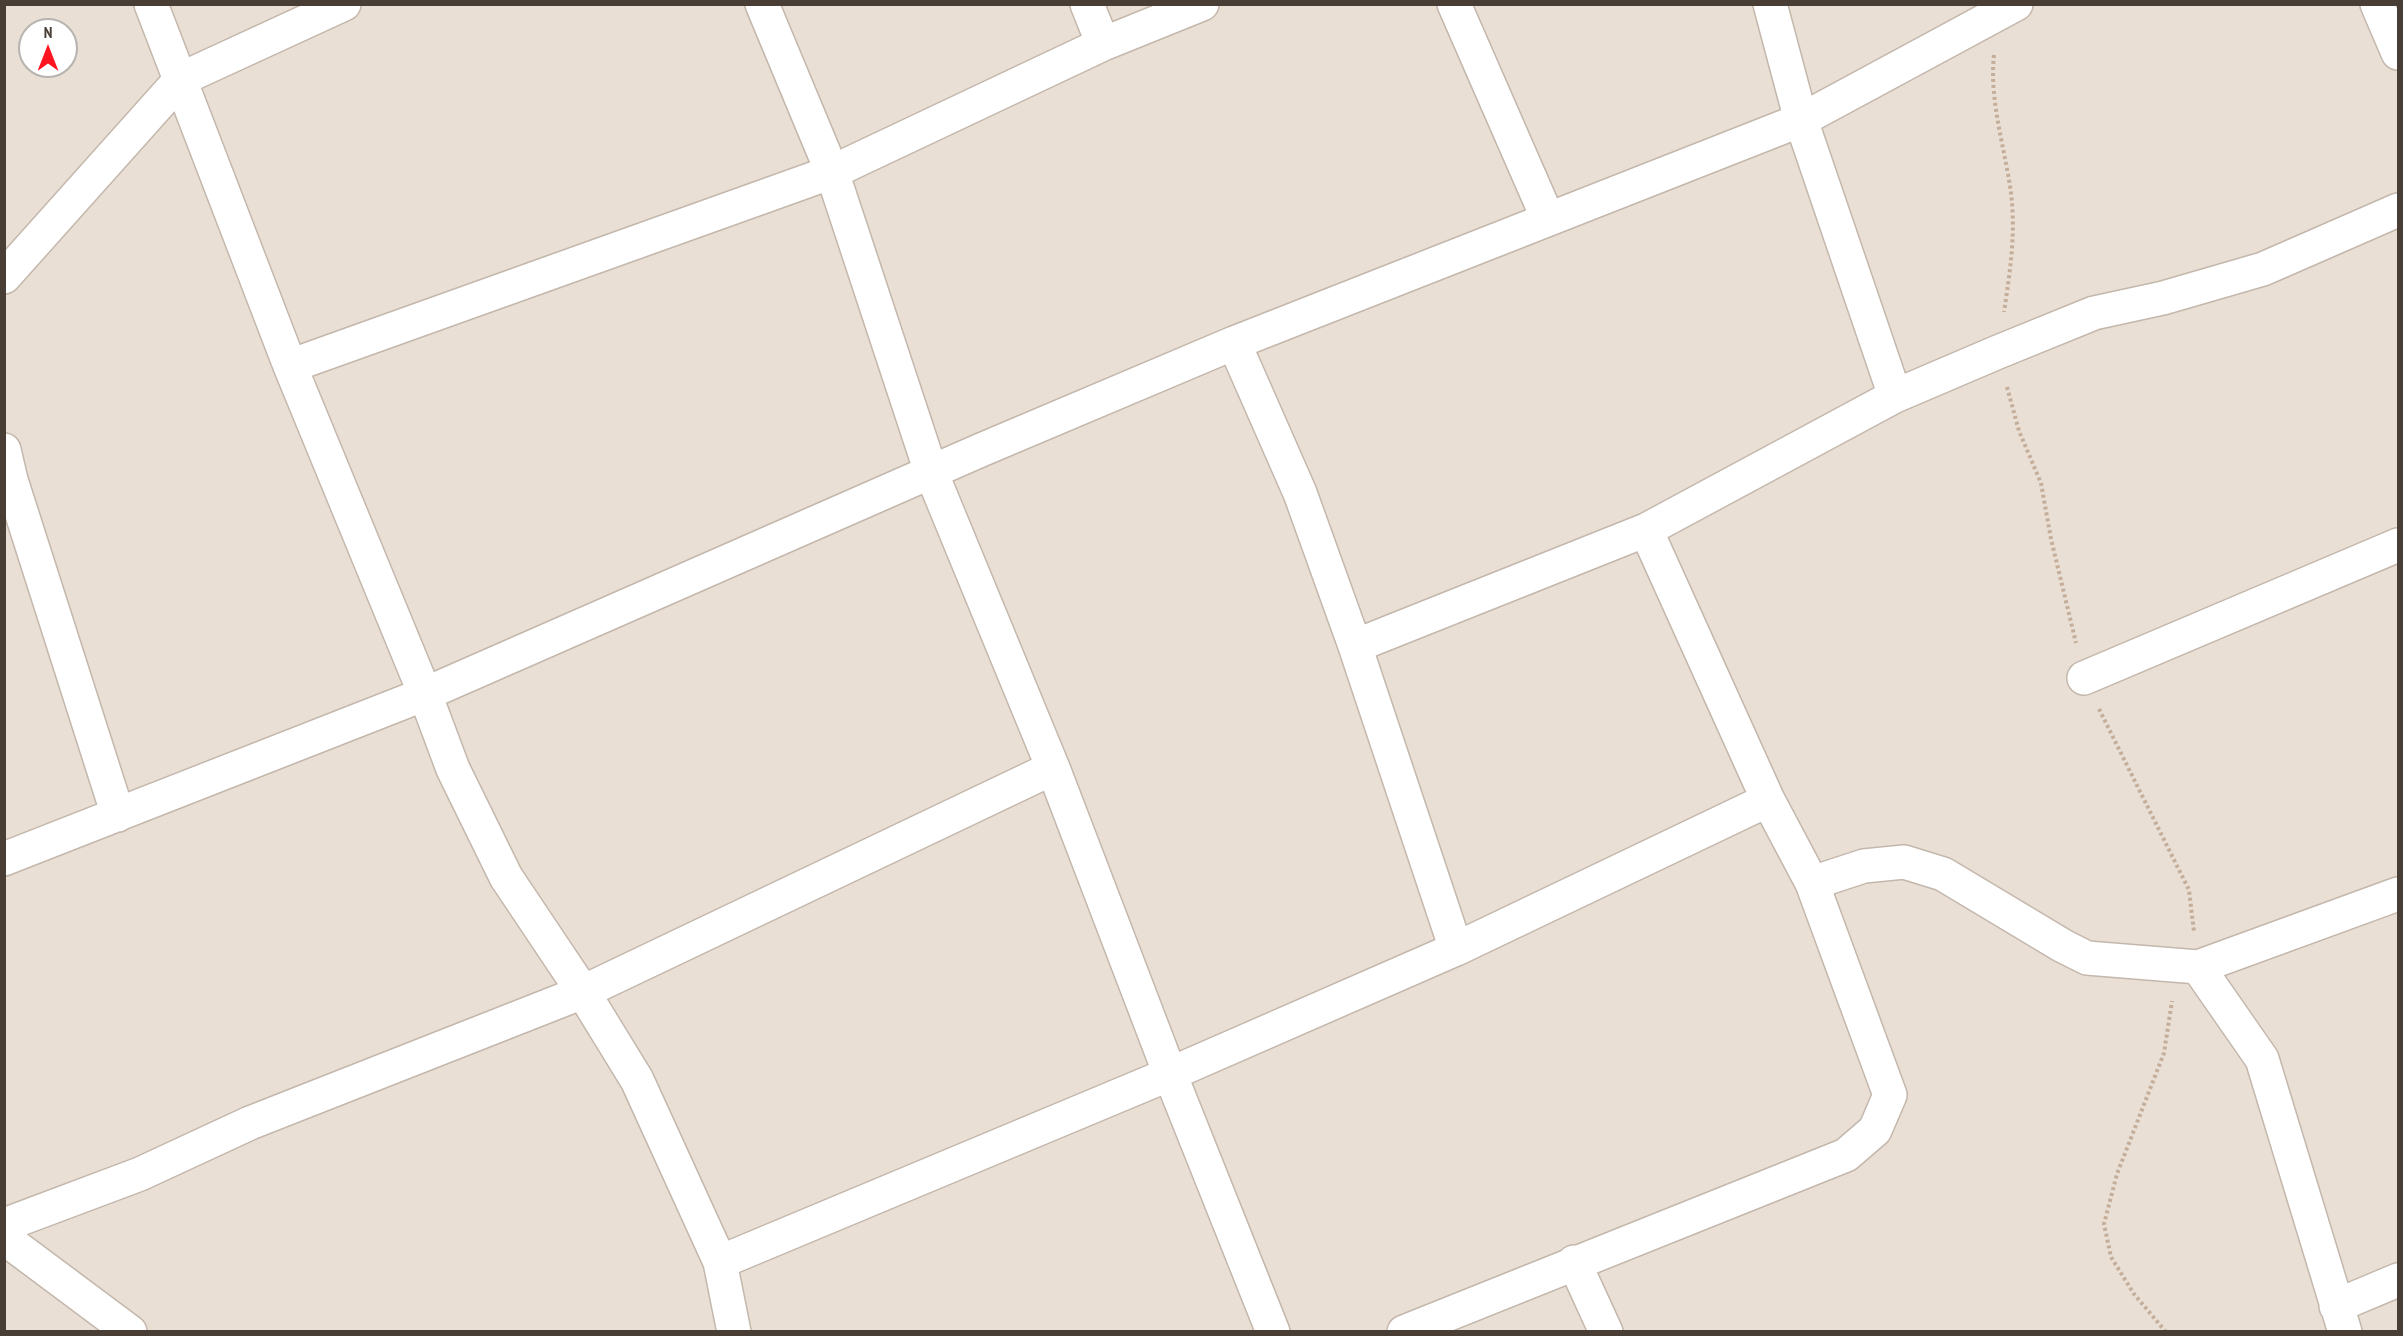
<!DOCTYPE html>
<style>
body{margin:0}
#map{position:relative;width:2403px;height:1336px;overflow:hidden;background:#f5eee8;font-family:"PT Sans Narrow",sans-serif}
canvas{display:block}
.frame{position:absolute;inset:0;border:6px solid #493e36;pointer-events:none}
.north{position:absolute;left:18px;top:18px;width:60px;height:60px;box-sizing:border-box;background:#fff;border:2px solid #b6b2af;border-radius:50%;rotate:0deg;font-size:16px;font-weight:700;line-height:24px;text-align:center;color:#493e36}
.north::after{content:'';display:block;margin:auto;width:21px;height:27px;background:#ff151f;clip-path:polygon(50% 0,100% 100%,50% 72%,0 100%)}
</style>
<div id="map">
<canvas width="2403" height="1336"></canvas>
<div class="frame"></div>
<div class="north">N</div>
</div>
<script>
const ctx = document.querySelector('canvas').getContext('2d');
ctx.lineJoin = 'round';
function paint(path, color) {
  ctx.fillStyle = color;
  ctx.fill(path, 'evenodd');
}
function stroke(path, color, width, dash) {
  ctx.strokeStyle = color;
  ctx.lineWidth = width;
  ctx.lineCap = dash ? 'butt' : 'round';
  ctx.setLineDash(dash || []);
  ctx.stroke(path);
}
paint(new Path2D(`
 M5 5H2398V1331H5ZM30 30H66V66H30Z`), '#e9dfd5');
const minor = new Path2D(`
 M151 4 290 366 425 694 453 769 506 877 583 992 637 1080 720 1262 734 1332
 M762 4 832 172 931 472 1053 768 1170 1074 1273 1332
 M1087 4 1103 44
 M1454 4 1548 219
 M1770 4 1801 120 1895 396
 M2377 4 2398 53
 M4 277 181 79 344 4
 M1234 343 1300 493 1355 646 1456 949
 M290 366 832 172 1103 44 1202 4
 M4 450 11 480 4 483
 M11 480 118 815
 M1355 646 1646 530 1895 396 1998 352 2094 313 2163 298 2263 269 2398 210
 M2084 678 2398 545
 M4 859 425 694 981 450 1234 343 1801 120 2016 4
 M1812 883 1864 866 1904 862 1943 874 2063 946 2087 958 2198 967 2398 894
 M2198 967 2262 1059 2345 1332
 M4 1225 140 1174 250 1123 583 992 1053 768
 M4 1238 130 1332
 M720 1262 1170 1074 1456 949 1768 800
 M1574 1262 1606 1332
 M2336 1306 2398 1280
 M1404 1332 1846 1155 1875 1130 1890 1095 1812 883 1768 800 1646 530`);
stroke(minor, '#c4b7ac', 36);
stroke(new Path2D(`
 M1994 55C1989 101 2005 148 2011 193 2016 234 2010 272 2004 312
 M2007 387 2019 431 2041 483 2051 539 2076 643
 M2099 709 2189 890 2194 932
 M2166 1332 2134 1294 2111 1257 2104 1224 2117 1174 2164 1053 2172 1001`), '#c4ad99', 4, [3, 3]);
stroke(minor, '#fff', 33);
</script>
